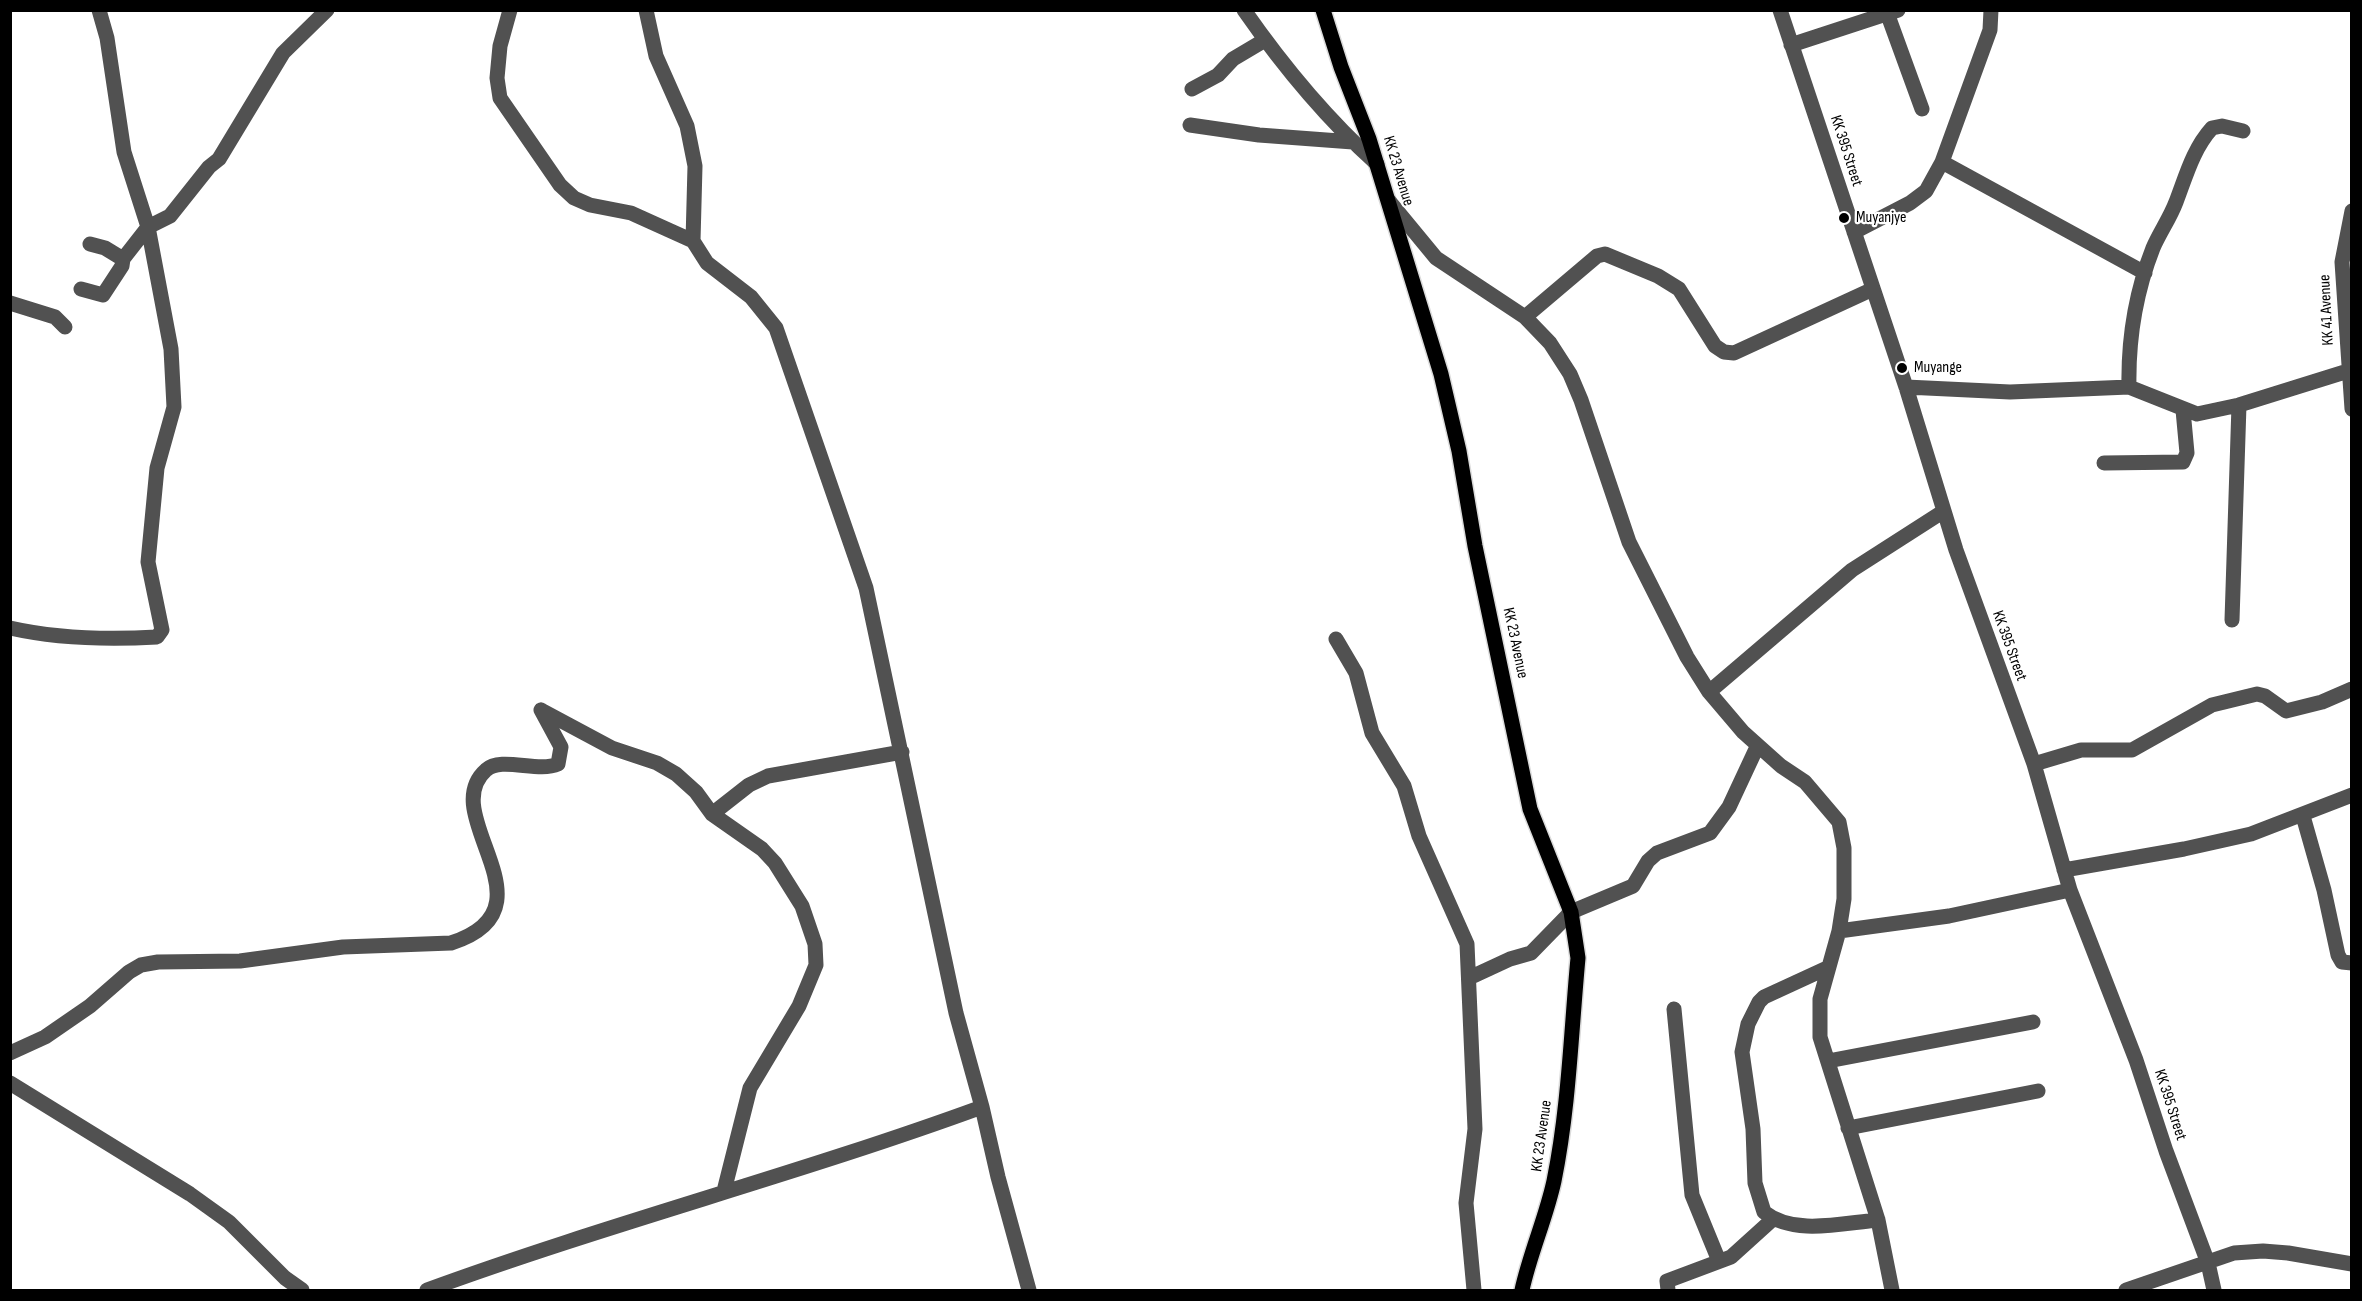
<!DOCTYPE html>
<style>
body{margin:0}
#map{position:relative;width:2362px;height:1301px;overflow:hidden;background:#fff;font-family:"Sofia Sans Condensed",sans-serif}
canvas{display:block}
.frame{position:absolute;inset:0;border:12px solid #000;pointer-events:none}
</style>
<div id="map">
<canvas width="2362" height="1301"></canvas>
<div class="frame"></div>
</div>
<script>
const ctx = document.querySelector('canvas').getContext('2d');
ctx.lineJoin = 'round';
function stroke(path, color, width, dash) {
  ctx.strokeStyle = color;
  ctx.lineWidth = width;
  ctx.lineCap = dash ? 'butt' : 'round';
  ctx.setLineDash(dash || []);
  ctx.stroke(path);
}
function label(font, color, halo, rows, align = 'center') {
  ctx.font = font + ' "Sofia Sans Condensed",sans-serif';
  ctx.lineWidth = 4.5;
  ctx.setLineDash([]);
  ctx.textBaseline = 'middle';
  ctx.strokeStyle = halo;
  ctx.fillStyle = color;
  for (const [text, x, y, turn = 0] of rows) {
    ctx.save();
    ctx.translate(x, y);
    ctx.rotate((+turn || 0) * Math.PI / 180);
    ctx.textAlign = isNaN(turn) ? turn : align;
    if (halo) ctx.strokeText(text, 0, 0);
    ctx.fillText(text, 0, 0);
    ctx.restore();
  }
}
const major = new Path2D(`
 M1323 10 1341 67 1369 139 1441 374 1459 451 1475 546 1530 809 1571 912 1578 958C1571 1032 1569 1107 1554 1181 1546 1218 1530 1253 1522 1290`);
stroke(major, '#dbdbdb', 18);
stroke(new Path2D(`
 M510 10 500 46 497 78 500 98 560 185 574 198 590 205 631 213 693 241
 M1244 10C1283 66 1327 119 1377 164
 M1780 10 1906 387 1956 550 2034 764 2070 890 2136 1060 2166 1151 2208 1263 2214 1290
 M1886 10 1922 109
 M1791 45 1898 10
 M1192 89 1218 75 1233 59 1265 40
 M1190 125 1259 135 1353 142
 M1942 162 2145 273
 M1389 201 1436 258 1525 317 1550 343 1570 374 1581 400 1629 542 1687 657 1709 692 1743 732 1781 766 1805 782 1839 822 1844 848V899L1839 931 1820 999V1037L1878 1220 1892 1290
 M2352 211 2342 262 2352 409
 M1854 232 1910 203 1926 191 1942 162 1990 30 1991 10
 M123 259 148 227 170 216 209 167 219 159 283 53 327 10
 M81 289 103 295 122 266 123 259 105 248 90 244
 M10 303 55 317 65 327
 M1525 317 1597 256 1605 254 1658 276 1679 289 1715 346 1724 352 1734 353 1873 289
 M1906 387 2010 392 2129 387 2197 414 2239 405 2348 371
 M2129 387C2128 338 2135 294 2153 248 2160 232 2170 218 2176 202 2186 176 2193 149 2212 128L2222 126 2243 131
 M2104 463 2183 462 2187 453 2183 410
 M2232 620 2239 405
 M10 628C59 639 107 640 157 637L162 630 148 562 157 468 174 407 171 349 148 227 124 152 107 38 99 10
 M1336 639 1356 673 1372 733 1404 786 1419 836 1467 944 1475 1129 1466 1203 1474 1290
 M1709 692 1852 570 1944 511
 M541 710 612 748 657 763 676 774 696 792 712 814 762 849 775 863 802 906 815 944 816 965 799 1006 750 1088 724 1191
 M2034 764 2081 750H2132L2212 705 2257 694 2265 696 2286 711 2322 702 2352 689
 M712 814 749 785 768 776 902 752
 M2303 816 2324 890 2338 955 2342 962 2352 963
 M2064 870 2184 849 2251 834 2352 795
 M1839 931 1949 916 2070 890
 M1827 968 1764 997 1759 1002 1748 1024 1742 1052 1753 1129 1755 1183 1764 1212C1794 1236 1842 1223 1878 1220
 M1469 978 1510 959 1531 953 1571 912 1633 886 1648 861 1657 853 1710 833 1729 807 1757 747
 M1674 1009 1692 1195 1719 1261
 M10 1053 45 1037 90 1006 129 972 141 965 158 962 240 961 343 947 451 943C560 908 435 815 486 770 501 756 538 773 558 764L561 747 541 710
 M1828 1061 2033 1022
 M10 1083 190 1194 229 1222 285 1278 302 1290
 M982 1107 998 1177 1029 1290
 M1848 1128 2038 1091
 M427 1290C610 1223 799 1174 982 1107L956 1013 866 588 776 328 751 297 707 263 693 241 695 166 687 126 656 56 646 10
 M1668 1290 1667 1281 1731 1257 1773 1219
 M2126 1290 2234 1253 2263 1251 2288 1253 2352 1264`), '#515151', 15);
stroke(major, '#000', 15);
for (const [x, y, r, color] of [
 [1844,218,6,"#000"],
 [1902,368,6,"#000"]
]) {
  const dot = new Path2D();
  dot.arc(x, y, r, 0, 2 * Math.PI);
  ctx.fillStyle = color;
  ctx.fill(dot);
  stroke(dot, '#fff', 2);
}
label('16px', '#000', '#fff', [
 ["KK 395 Street",1846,151,72],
 ["KK 23 Avenue",1398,171,73],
 ["KK 41 Avenue",2327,310,-93],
 ["KK 23 Avenue",1515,643,78],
 ["KK 395 Street",2009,646,70],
 ["KK 395 Street",2170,1105,72],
 ["KK 23 Avenue",1542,1136,-82]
]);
label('16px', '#000', '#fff', [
 ["Muyanjye",1856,218],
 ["Muyange",1914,368]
], 'left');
</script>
